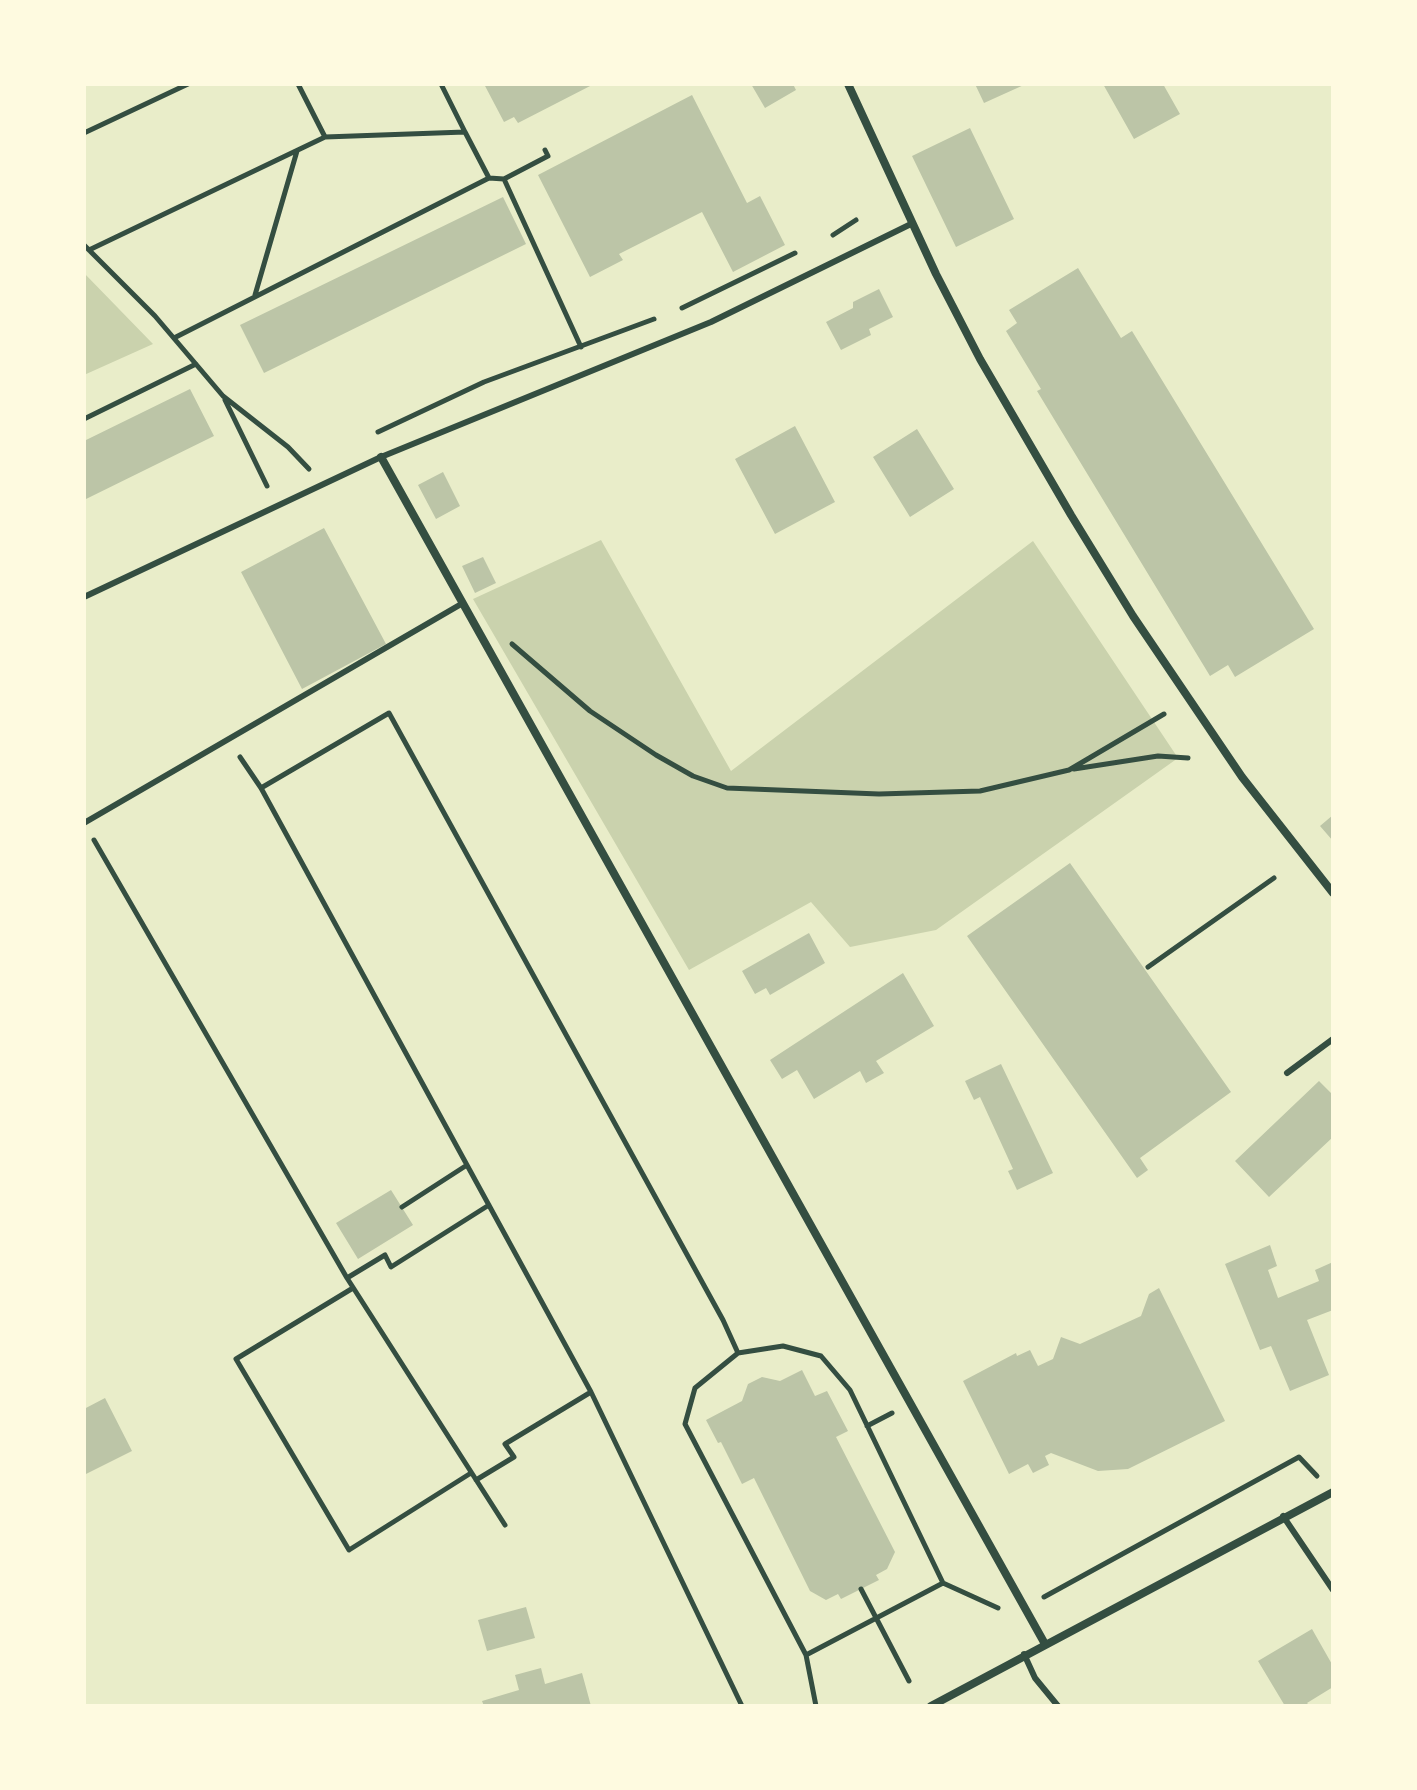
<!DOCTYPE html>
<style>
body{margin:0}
#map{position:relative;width:1417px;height:1790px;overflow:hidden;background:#e9edc9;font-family:Overpass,sans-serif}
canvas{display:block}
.frame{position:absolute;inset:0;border:86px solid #fefae0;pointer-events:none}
</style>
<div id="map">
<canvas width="1417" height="1790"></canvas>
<div class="frame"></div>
</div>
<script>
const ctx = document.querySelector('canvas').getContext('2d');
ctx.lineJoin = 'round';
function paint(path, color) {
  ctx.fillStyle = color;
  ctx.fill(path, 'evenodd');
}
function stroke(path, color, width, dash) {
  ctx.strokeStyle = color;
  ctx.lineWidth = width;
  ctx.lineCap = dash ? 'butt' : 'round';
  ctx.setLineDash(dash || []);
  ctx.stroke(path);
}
paint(new Path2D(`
 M84 273 153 344 84 375Z
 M601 540 731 771 1033 541 1178 758 936 930 850 947 811 902 689 970 473 599Z`), '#cad2ad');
paint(new Path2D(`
 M484 84H594L518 123 514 117 504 122Z
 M751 84H793L796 90 765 108Z
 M975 84H1026L984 103Z
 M1103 84H1163L1180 114 1134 139Z
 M692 95 747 203 760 196 785 245 733 272 702 212 619 254 623 260 590 277 538 175Z
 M970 128 1014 219 956 247 912 156Z
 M503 197 526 244 264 373 240 325Z
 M1078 268 1121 338 1132 331 1314 629 1235 677 1228 665 1210 676 1037 391 1041 389 1006 331 1017 323 1009 310Z
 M879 289 893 317 869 329 871 335 841 350 826 322 853 308V302Z
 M190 389 214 436 84 500V441Z
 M795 426 835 502 775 534 735 459Z
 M917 429 954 489 910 517 873 457Z
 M443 472 460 506 436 519 418 485Z
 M324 528 386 644 302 689 241 572Z
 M483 557 496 583 475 593 462 566Z
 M1333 815V841L1320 826Z
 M1070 863 1231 1092 1140 1158 1148 1170 1137 1178 967 936Z
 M809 933 825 963 770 995 766 988 755 994 742 971Z
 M903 973 934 1026 876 1061 884 1073 866 1083 860 1071 814 1099 797 1070 782 1079 770 1060Z
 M1001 1064 1053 1173 1017 1190 1008 1171 1013 1169 980 1097 974 1100 965 1081Z
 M1319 1081 1333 1095V1137L1269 1197 1235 1161Z
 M391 1190 413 1225 358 1259 336 1223Z
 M1270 1245 1277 1266 1268 1270 1278 1298 1319 1281 1315 1270 1333 1262V1310L1307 1320 1329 1375 1290 1391 1271 1346 1260 1350 1225 1264Z
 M1159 1288 1225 1421 1128 1469 1098 1471 1051 1453 1045 1456 1049 1465 1033 1473 1028 1464 1009 1474 963 1381 1016 1353 1017 1356 1030 1350 1038 1366 1053 1359 1061 1337 1080 1344 1141 1316 1149 1294Z
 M802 1370 815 1396 827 1391 848 1431 836 1437 895 1552 887 1569 876 1575 879 1580 841 1599 838 1594 826 1600 810 1591 754 1478 742 1484 721 1442 718 1443 706 1420 742 1401 748 1384 762 1377 780 1381Z
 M105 1398 132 1451 84 1475V1409Z
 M526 1607 535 1638 487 1651 478 1620Z
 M1312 1629 1333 1666V1687L1307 1703 1310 1706H1285L1258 1661Z
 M541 1668 545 1684 582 1673 591 1706H484L482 1701 519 1690 515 1675Z`), '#bcc5a7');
stroke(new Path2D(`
 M298 84 325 137
 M84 133 188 84
 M489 178 504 179 548 156 545 150
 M504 179 581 347
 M833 235 856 220
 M84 245 155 316 223 396 288 447 309 469
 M89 250 325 137 465 132 441 84
 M255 295 297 151
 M682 308 795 253
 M174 338 489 178 465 132
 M225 400 267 486
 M84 419 196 364
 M378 432 484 382 654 319
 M512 644 590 711 656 755 693 776 727 788 879 794 980 791 1069 770 1164 714
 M240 757 261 788 591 1392 742 1706
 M1074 769 1158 756 1188 758
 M261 788 389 713 723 1320 738 1353
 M94 840 347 1278 505 1525
 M1148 967 1274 878
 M402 1207 467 1165
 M347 1278 385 1255 391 1267 489 1205
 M353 1288 236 1359 349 1550 471 1473
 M867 1426 892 1413
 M476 1480 514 1457 505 1444 591 1392
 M943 1583 850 1390 821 1356 783 1346 738 1353 695 1388 685 1424 806 1655 943 1583 998 1608
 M861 1589 909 1681
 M1044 1597 1299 1457 1317 1476
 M806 1655 816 1706`), '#344e41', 5);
stroke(new Path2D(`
 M84 597 381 457 711 322 911 224
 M84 823 463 603
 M1287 1073 1333 1039
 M1283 1516 1333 1590
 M1024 1654 1035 1678 1058 1706`), '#344e41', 6);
stroke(new Path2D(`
 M848 84 936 274 980 359 1071 515 1133 616 1242 777 1333 893
 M381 457 1045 1644
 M931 1706 1333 1492`), '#344e41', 8);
</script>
